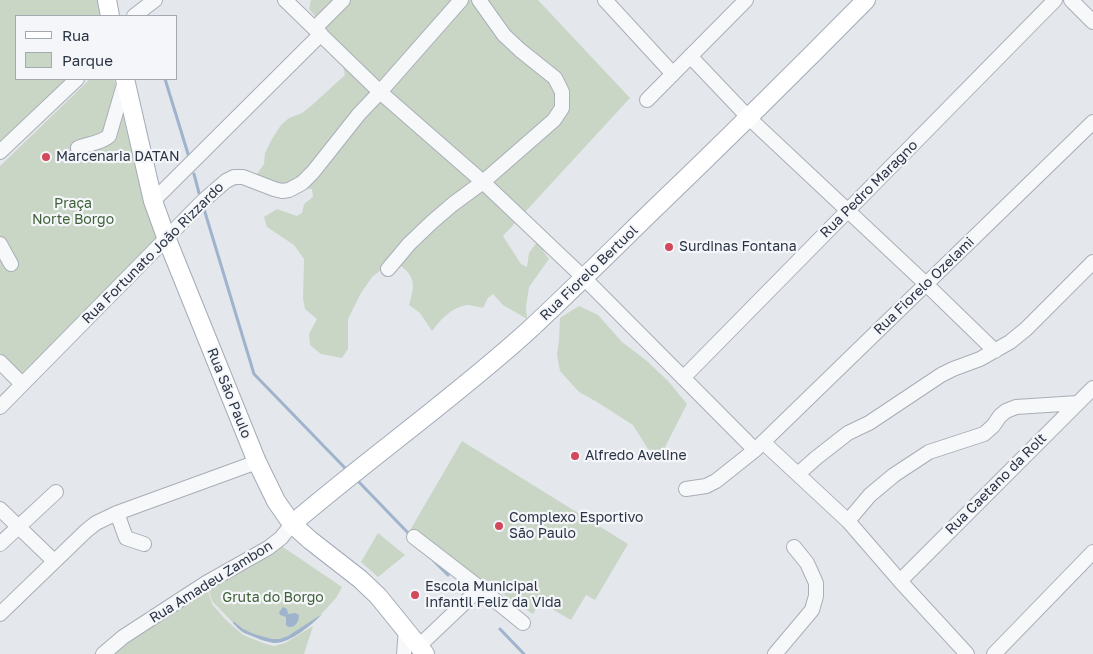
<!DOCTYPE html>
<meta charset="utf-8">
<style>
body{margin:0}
#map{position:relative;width:1093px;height:654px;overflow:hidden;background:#e4e7ec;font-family:"Golos Text",sans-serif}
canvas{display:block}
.legend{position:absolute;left:15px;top:15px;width:162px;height:65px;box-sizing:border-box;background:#f4f6f9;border:1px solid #a4a8b1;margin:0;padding:6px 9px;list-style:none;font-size:15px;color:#2b3445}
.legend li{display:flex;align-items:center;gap:10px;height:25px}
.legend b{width:25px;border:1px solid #a4a8b1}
</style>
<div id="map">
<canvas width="1093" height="654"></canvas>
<ul class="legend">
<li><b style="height:6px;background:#fff"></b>Rua</li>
<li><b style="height:14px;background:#c9d6c5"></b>Parque</li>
</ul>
</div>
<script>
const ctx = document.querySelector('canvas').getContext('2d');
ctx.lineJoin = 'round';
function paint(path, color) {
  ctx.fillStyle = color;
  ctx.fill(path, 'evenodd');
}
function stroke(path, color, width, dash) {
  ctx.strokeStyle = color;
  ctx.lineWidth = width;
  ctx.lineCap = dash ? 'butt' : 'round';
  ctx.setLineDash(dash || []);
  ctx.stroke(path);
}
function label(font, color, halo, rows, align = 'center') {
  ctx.font = font + ' "Golos Text",sans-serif';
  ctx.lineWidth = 4.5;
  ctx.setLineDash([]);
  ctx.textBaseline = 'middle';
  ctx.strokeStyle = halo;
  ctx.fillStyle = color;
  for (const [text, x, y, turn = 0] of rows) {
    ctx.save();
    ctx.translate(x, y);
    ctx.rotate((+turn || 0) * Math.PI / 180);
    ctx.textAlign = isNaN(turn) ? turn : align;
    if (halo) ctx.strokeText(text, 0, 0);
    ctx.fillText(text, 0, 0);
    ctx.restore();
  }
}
paint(new Path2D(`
 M0 0H98L103 16H16V79H70L0 146Z
 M311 0H538L630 98 503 236 521 264 527 267 529 253 537 242 549 259 529 287 526 307 527 319 503 305 493 294 488 298 483 308C478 307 472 305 467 305 452 307 441 319 432 331L420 313 409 305C415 285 416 276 398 264L386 266 372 277 361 293 348 319V349L342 358 321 354 310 345 309 334 317 319 305 309 303 299 304 259 294 245 267 227 264 217 277 209 297 216 302 213 304 204 313 197 312 189 299 188 254 178 264 164 265 153 272 139 281 125 289 118 302 113 311 106 345 75 338 44 309 9Z
 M90 79H114L134 160 157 237 21 374 0 353V166Z
 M579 306 598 315 622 342 647 361 669 382 687 404 662 453 648 449 633 425 597 402 579 392 560 371 557 355 559 339 560 318Z
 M462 441 628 544 595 600 586 595 571 620 540 602 533 614 409 532Z
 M378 533 405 555 378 577 361 562Z
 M280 545 342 587 336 598 313 623 294 636 285 641 274 643 243 633 212 601 207 585Z
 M207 588 212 604 225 619 243 635 263 643 274 646 285 643 313 626 304 654H106Z`), '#c9d6c5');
paint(new Path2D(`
 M283 607 287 609 288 614 295 613 299 615C299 622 295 628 288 627L286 625V617L280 615 279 612Z
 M322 614C312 625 290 643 275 643 268 643 251 636 245 633 240 631 236 626 233 623V621L243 629 254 634 272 639H280L288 636Z`), '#9fb4cc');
stroke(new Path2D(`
 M165 79 189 157
 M194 174 199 193
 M204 209 254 374 345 468
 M358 481 411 536
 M434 561 448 575
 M500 629 524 654`), '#9fb4cc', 3);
const minor = new Path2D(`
 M285 0 380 92 483 182 584 278 755 450
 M605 0 673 74
 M1071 0 1093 22
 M134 16 155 0
 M315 28 343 0
 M690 56 749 118 926 284 995 351
 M647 100 746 0
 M78 148C88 144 101 143 109 136L125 81
 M0 152 77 79
 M153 201 321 34
 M0 244 11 264
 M388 269 409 244 432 222 453 204 483 182 554 120 562 108V92L555 78 520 50 504 35 479 0
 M0 362 22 384
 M683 378 1055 0
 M0 407 204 200 226 181 234 177H243L274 189 282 191 289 190 302 183 313 172 359 114 380 92 461 0
 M763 442 848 521 900 581 967 654
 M798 474 816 458 848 433 869 423 941 375 953 369 980 359 1010 342 1026 329 1093 262
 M686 489 706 486 716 481 755 450 1093 122
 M0 509 54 561
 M117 513 126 538 144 544
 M848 521 870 495 894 475 929 452 984 434 993 426 1000 416 1006 411 1016 407 1078 403
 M414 537 480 588 523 623
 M0 544 56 492
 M900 581 1093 388
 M0 614 86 531 96 523 117 513 257 462
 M419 646 480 588
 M103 654 123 637 206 583 268 548 281 538 292 524
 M404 654 406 629
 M775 654 812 610 816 596V583L807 563 794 547
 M994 654 1093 552`);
const major = new Path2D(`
 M107 0 110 16
 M125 79 153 201 166 237 257 462 276 501 292 524 310 540 360 579 378 596 425 654
 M292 524C369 458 453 399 528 331 569 293 609 253 649 214 722 144 795 72 866 0`);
stroke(minor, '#a9aeb7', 16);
stroke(major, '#a3abb8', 20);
stroke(minor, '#f7f8fa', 14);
stroke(major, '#fff', 18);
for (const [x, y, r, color] of [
 [46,157,5,"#d1495b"],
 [669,247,5,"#d1495b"],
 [575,456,5,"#d1495b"],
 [499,526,5,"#d1495b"],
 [415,595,5,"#d1495b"]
]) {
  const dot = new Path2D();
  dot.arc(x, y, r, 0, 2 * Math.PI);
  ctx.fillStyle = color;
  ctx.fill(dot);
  stroke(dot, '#f4f6f9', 2);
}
label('14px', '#2b3445', '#f4f6f9', [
 ["Marcenaria DATAN",56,157],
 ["Surdinas Fontana",679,247],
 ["Alfredo Aveline",585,456],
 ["Complexo Esportivo",509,518],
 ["São Paulo",509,534],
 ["Escola Municipal",425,587],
 ["Infantil Feliz da Vida",425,603]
], 'left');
label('14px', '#2b3445', '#f4f6f9', [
 ["Rua Pedro Maragno",869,189,-45],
 ["Rua Fortunato João Rizzardo",153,253,-45],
 ["Rua Fiorelo Bertuol",589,273,-44],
 ["Rua Fiorelo Ozelami",924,286,-44],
 ["Rua São Paulo",229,393,68],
 ["Rua Caetano da Rolt",996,484,-45],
 ["Rua Amadeu Zambon",211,582,-32]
]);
label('14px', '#3f6138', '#f4f6f9', [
 ["Praça",73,204],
 ["Norte Borgo",73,220],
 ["Gruta do Borgo",273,598]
]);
</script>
